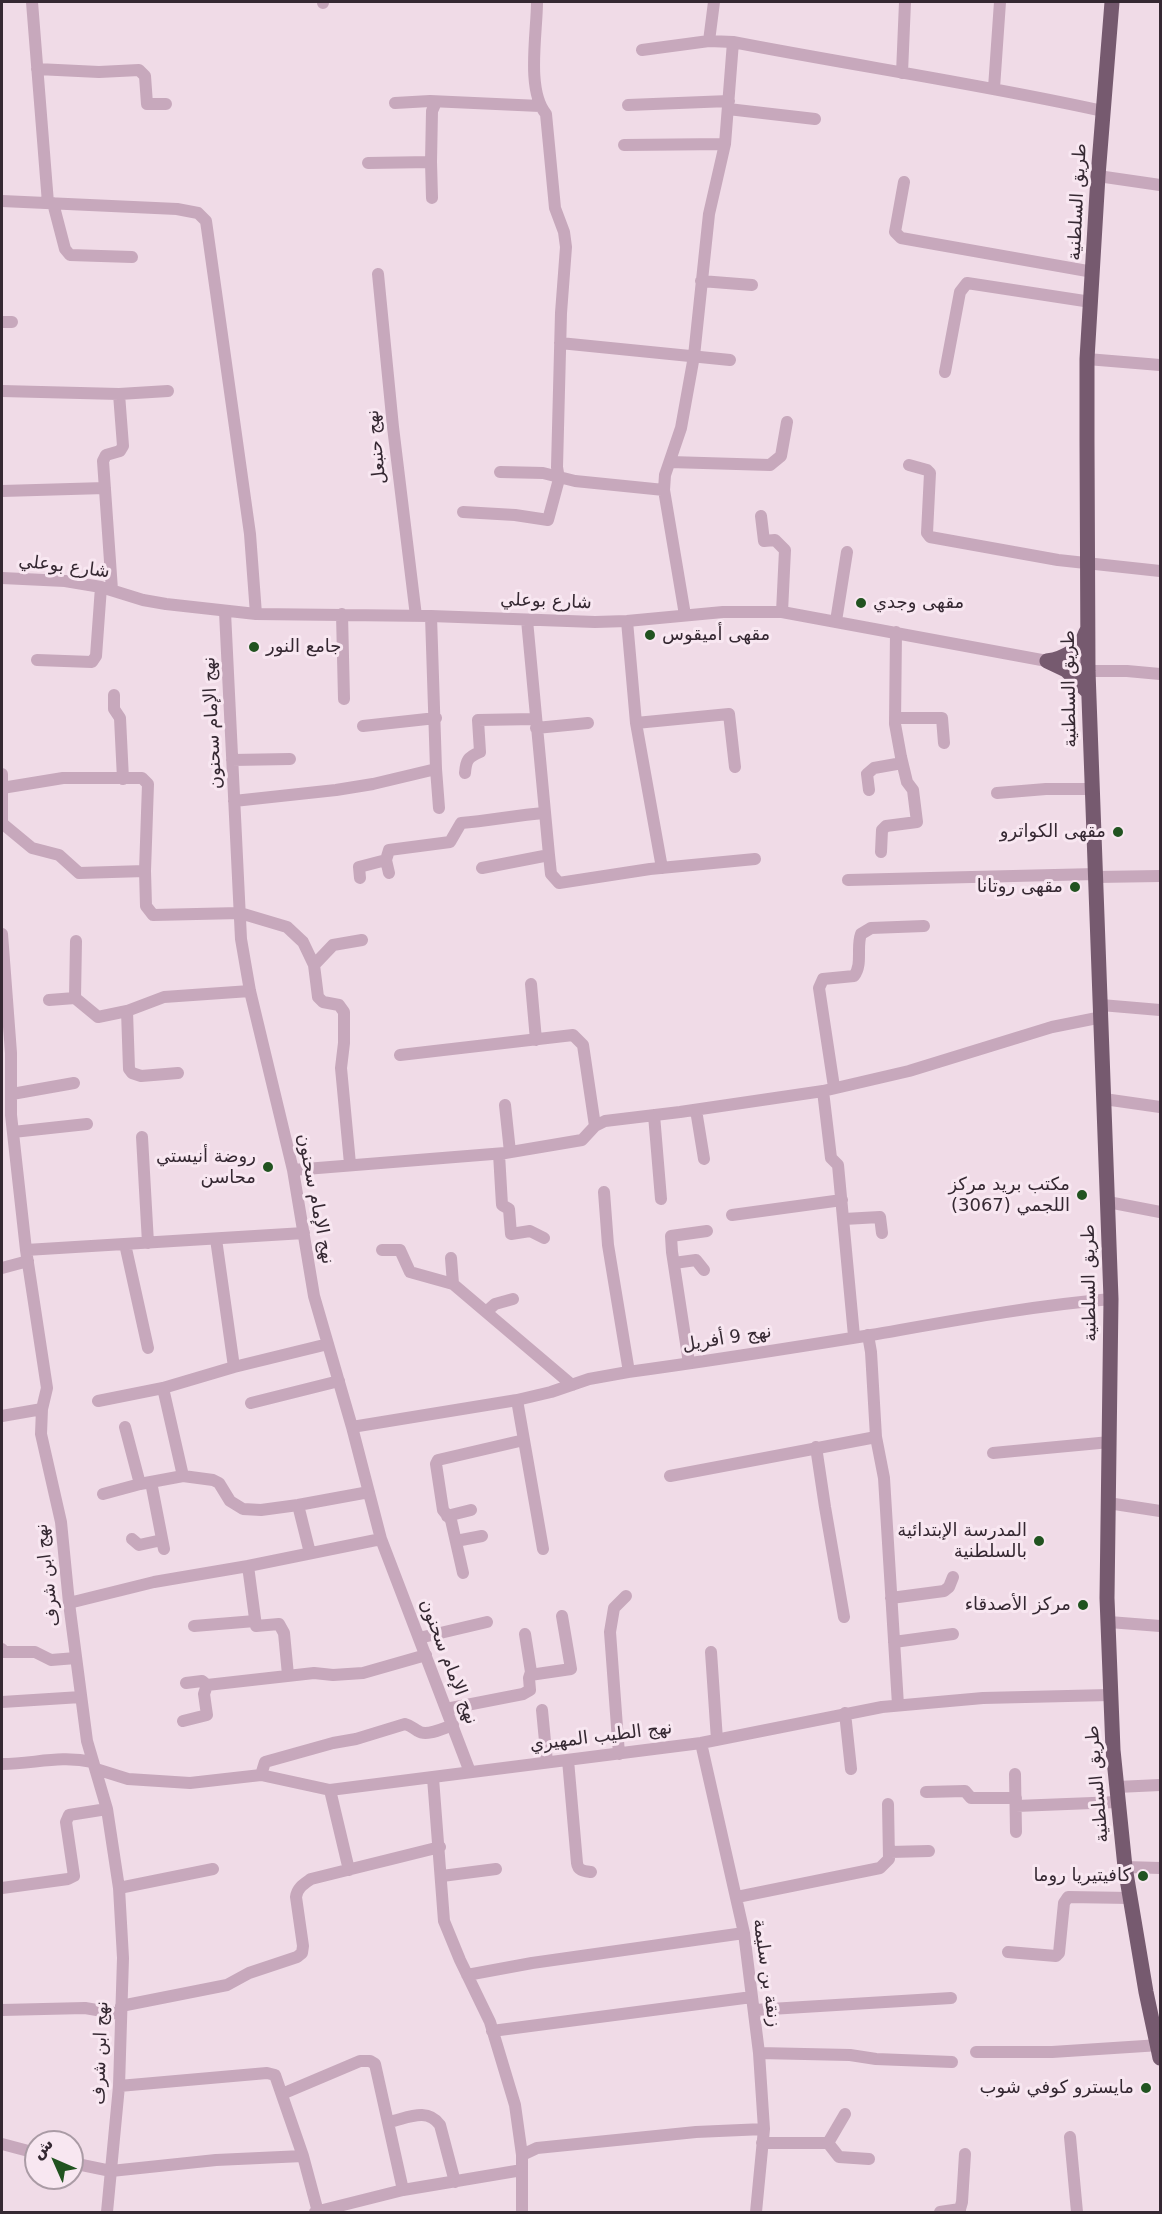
<!DOCTYPE html>
<meta charset="utf-8">
<style>
body{margin:0}
#map{position:relative;width:1162px;height:2214px;overflow:hidden;background:#f0dbe7;font-family:"DejaVu Sans",Vazirmatn,sans-serif}
canvas{display:block}
.frame{position:absolute;inset:0;border:3px solid #352832;pointer-events:none}
.north{position:absolute;left:24px;top:2130px;width:60px;height:60px;box-sizing:border-box;background:#f8e7f1;border:2px solid #aa9ba5;border-radius:50%;rotate:315deg;font-size:16px;font-weight:700;line-height:24px;text-align:center;color:#352832}
.north::after{content:'';display:block;margin:auto;width:21px;height:27px;background:#215320;clip-path:polygon(50% 0,100% 100%,50% 72%,0 100%)}
</style>
<div id="map">
<canvas width="1162" height="2214"></canvas>
<div class="frame"></div>
<div class="north">ش</div>
</div>
<script>
const ctx = document.querySelector('canvas').getContext('2d');
ctx.lineJoin = 'round';
function stroke(path, color, width, dash) {
  ctx.strokeStyle = color;
  ctx.lineWidth = width;
  ctx.lineCap = dash ? 'butt' : 'round';
  ctx.setLineDash(dash || []);
  ctx.stroke(path);
}
function label(font, color, halo, rows, align = 'center') {
  ctx.font = font + ' "DejaVu Sans",Vazirmatn,sans-serif';
  ctx.lineWidth = 6;
  ctx.setLineDash([]);
  ctx.textBaseline = 'middle';
  ctx.strokeStyle = halo;
  ctx.fillStyle = color;
  for (const [text, x, y, turn = 0] of rows) {
    ctx.save();
    ctx.translate(x, y);
    ctx.rotate((+turn || 0) * Math.PI / 180);
    ctx.textAlign = isNaN(turn) ? turn : align;
    if (halo) ctx.strokeText(text, 0, 0);
    ctx.fillText(text, 0, 0);
    ctx.restore();
  }
}
stroke(new Path2D(`
 M32 2 48 203
 M323 2V3
 M709 41 714 2
 M642 50 709 41 733 42
 M37 69 99 72 139 70 145 76 147 104H166
 M902 73 905 2
 M994 88 1000 2
 M395 103 430 101 540 106
 M628 105 729 101
 M728 109 815 119
 M624 145 725 144
 M431 162 432 198
 M368 163 431 162 432 111 436 102
 M1098 176 1160 185
 M904 182 895 232 901 238 1093 272
 M2 201 177 209 198 213 206 221 250 534 256 614
 M53 203 65 249 70 255 132 257
 M378 274 393 427 416 616
 M701 281 752 285
 M2 322H12
 M560 343 730 360
 M1087 359 1160 365
 M945 372 960 292 967 283 1091 302
 M2 391 119 394 168 391
 M670 462 770 465 781 456 787 422
 M909 465 927 470 930 473 927 533 930 537 1058 560 1160 571
 M500 472 543 473 575 481 664 490
 M2 491 105 488
 M463 512 515 515 548 520 559 479 557 467 561 313 566 247 564 232 555 208 546 114C526 90 537 33 537 2
 M761 516 764 541 775 540 785 550 782 612
 M2 578 65 581 101 587 143 600 166 604 256 614 431 616 595 622 627 621 723 612H782L1047 661 1087 664
 M112 590 103 461 106 455 120 451 123 446 119 394
 M225 612 241 939 250 991 293 1170 314 1296 352 1427 381 1539 470 1772
 M342 614 344 699
 M685 615 664 490 665 475 681 428 694 356 709 214 725 144 733 42C857 66 981 84 1103 111
 M527 620 549 855 551 874 559 883 650 869 755 859
 M627 621 636 723 662 868
 M836 621 847 552
 M37 660 92 662 96 656 101 587
 M1088 671H1127L1160 674
 M114 695V709L120 718 123 779
 M895 718H942L944 743
 M636 723 729 714 735 767
 M363 726 436 718
 M536 728 588 723
 M232 760 290 759
 M436 769 439 808
 M465 773C466 760 468 757 480 752L478 720 535 719
 M2 774V825
 M2 788 63 778H142L148 784 145 871 79 873 59 855 32 848 3 824
 M869 790 867 774 874 768 902 763
 M997 793 1046 789H1092
 M234 801 336 790 373 784 436 769 431 616
 M881 852 882 830 886 826 917 822 913 790 907 782 901 757 895 724 896 632
 M386 860 389 873
 M482 868 549 855
 M145 871 146 906 153 915 240 913 287 927 303 942 314 965 318 997 323 1002 339 1005 344 1012V1043L341 1068 350 1164
 M1096 877 1160 876
 M360 878 359 867 386 860 389 850 450 842 461 823C489 821 516 815 544 813
 M848 880 1096 874
 M2 934 11 1053V1115L26 1250 47 1388 42 1409 41 1434 61 1522 69 1603 87 1741 107 1809 119 1888 123 1958 119 2086 107 2212
 M76 941 75 998 98 1017 127 1011 164 997 250 991
 M314 965 333 945 362 940
 M531 984 536 1040
 M49 1000 75 998
 M1101 1005 1160 1010
 M127 1011 129 1069 132 1073 141 1076 178 1073
 M400 1055 573 1035 583 1045 595 1126
 M834 1087 819 988 823 979 854 976C863 964 856 948 861 934L871 928 924 926
 M823 1091 831 1158 838 1165 854 1336
 M12 1094 74 1083
 M1104 1099 1160 1107
 M505 1105 510 1152
 M696 1110 704 1159
 M654 1115 661 1199
 M13 1132 87 1124
 M142 1137 148 1243
 M499 1154 502 1205 509 1209 511 1234 530 1231 544 1238
 M293 1170 505 1153 582 1140 595 1126 605 1121 680 1112 823 1091 909 1071 1052 1027 1102 1017
 M604 1192 608 1245 629 1372
 M1108 1202 1160 1212
 M732 1215 842 1200
 M844 1219 880 1217 882 1233
 M216 1239 234 1367
 M125 1244 148 1348
 M26 1250 304 1233
 M382 1250H400L410 1272 453 1284 572 1385
 M451 1258 453 1284
 M674 1263 696 1260 704 1270
 M2 1268 28 1261
 M486 1312 495 1304 513 1299
 M868 1335 871 1352 876 1437 884 1478 898 1705
 M689 1363 672 1252 671 1236 707 1231
 M517 1400 543 1549
 M98 1401 163 1388
 M251 1403 339 1381
 M2 1416 42 1409
 M125 1427 140 1484 183 1476 213 1480 219 1483 230 1501 243 1509 261 1510 298 1505 369 1492
 M352 1427 517 1400 551 1392 589 1379 628 1372C709 1361 791 1348 871 1335 951 1321 1030 1306 1111 1299
 M816 1447 825 1507 844 1617
 M993 1453 1110 1442
 M183 1476 163 1388 234 1367 328 1344
 M670 1476 876 1437
 M151 1482 164 1549
 M103 1494 140 1484
 M1108 1503 1160 1511
 M298 1505 310 1553
 M447 1516 471 1510
 M132 1539 139 1545 162 1540
 M456 1541 482 1536
 M248 1566 381 1539
 M463 1573 451 1520 443 1510 436 1464 438 1460 524 1440
 M891 1598 944 1591 949 1587 953 1577
 M69 1603 154 1582 248 1566 256 1626 279 1624 284 1633 288 1675
 M1109 1622 1160 1626
 M194 1626 255 1621
 M419 1638 487 1622
 M894 1642 953 1634
 M2 1649 3 1652H35L51 1660 76 1658
 M711 1652 717 1740
 M530 1675 571 1669 562 1616
 M186 1683 202 1681 207 1685
 M2 1702 81 1697
 M446 1709 523 1694 530 1690 529 1678 531 1672 525 1634
 M542 1710 547 1762
 M845 1713 851 1769
 M183 1721 207 1715 204 1694 207 1685 314 1673 333 1675 363 1673 426 1655
 M701 1743 744 1933 759 2053 764 2129 756 2212
 M619 1754 610 1632 614 1608 626 1596
 M568 1760 577 1863C578 1871 584 1871 591 1872
 M2 1764C34 1764 59 1755 93 1762
 M96 1769 128 1779 190 1783 261 1775 330 1790 701 1743 882 1707 983 1698 1110 1695
 M1015 1774 1016 1832
 M261 1775 265 1762 333 1743 356 1739 405 1724C412 1726 413 1728 418 1731 427 1737 443 1728 453 1725
 M433 1778 444 1921 460 1960 490 2022 515 2105 522 2155V2212
 M1117 1787 1160 1785
 M330 1790 349 1870
 M926 1792 965 1791 971 1798H1016
 M1016 1806 1118 1802
 M890 1852 929 1851
 M1125 1867 1160 1868
 M442 1876 496 1869
 M2 1888 68 1879 74 1876 66 1822 69 1815 107 1809
 M119 1888 213 1869
 M737 1897 880 1868 889 1859 888 1804
 M1008 1952 1056 1956 1059 1953 1064 1903 1068 1897 1130 1898
 M467 1975 532 1963 744 1933
 M121 2006 227 1985 249 1973 297 1957 302 1953 303 1946 296 1897C297 1888 304 1884 311 1879L440 1847
 M2 2010 85 2008 120 2014
 M754 2010 951 1998
 M492 2031 752 1997
 M976 2052H1052L1160 2045
 M759 2053 850 2055 876 2059 952 2062
 M119 2086 267 2073 275 2075 303 2156 318 2212
 M282 2094 360 2061H370L375 2064 403 2190
 M389 2122C408 2118 427 2107 440 2125L455 2182
 M1070 2137 1077 2212
 M762 2143H828L845 2114
 M828 2143 839 2157 869 2159
 M2 2144 36 2153
 M522 2155 537 2148 696 2132 764 2129
 M72 2163 111 2171 216 2160 303 2156
 M960 2209 962 2202 965 2154
 M315 2212 403 2190 522 2170
 M940 2212 960 2209V2212`), '#c7a8bc', 12);
stroke(new Path2D(`
 M1112 2 1098 176 1087 359V441L1088 671 1111 1299 1107 1598 1113 1750 1125 1867 1146 1992 1160 2058
 M1047 661C1065 658 1080 650 1086 632
 M1047 661 1066 670 1088 692`), '#765a6f', 15);
for (const [x, y, r, color] of [
 [861,603,6,"#215320"],
 [650,635,6,"#215320"],
 [254,647,6,"#215320"],
 [1118,832,6,"#215320"],
 [1075,887,6,"#215320"],
 [268,1167,6,"#215320"],
 [1082,1195,6,"#215320"],
 [1039,1541,6,"#215320"],
 [1083,1605,6,"#215320"],
 [1143,1876,6,"#215320"],
 [1146,2088,6,"#215320"]
]) {
  const dot = new Path2D();
  dot.arc(x, y, r, 0, 2 * Math.PI);
  ctx.fillStyle = color;
  ctx.fill(dot);
  stroke(dot, '#f8e7f1', 2);
}
label('18px', '#352832', '#f8e7f1', [
 ["طريق السلطنية",1078,202,-87],
 ["نهج حنبعل",377,447,-96],
 ["شارع بوعلي",64,567,7],
 ["شارع بوعلي",546,602,2],
 ["طريق السلطنية",1070,689,-91],
 ["نهج الإمام سحنون",213,723,-93],
 ["نهج الإمام سحنون",315,1199,79],
 ["طريق السلطنية",1090,1283,-91],
 ["نهج 9 أفريل",727,1339,-9],
 ["نهج ابن شرف",48,1575,-97],
 ["نهج الإمام سحنون",448,1662,69],
 ["نهج الطيب المهيري",601,1737,-7],
 ["طريق السلطنية",1098,1784,-95],
 ["زنقة بن سليمة",766,1973,82],
 ["نهج ابن شرف",101,2053,-88]
]);
label('18px', '#352832', '#f8e7f1', [
 ["مقهى وجدي",873,603,"left"],
 ["مقهى أميقوس",662,635,"left"],
 ["جامع النور",266,647,"left"],
 ["مقهى الكواترو",1106,832],
 ["مقهى روتانا",1063,887],
 ["روضة أنيستي",256,1157],
 ["محاسن",256,1178],
 ["مكتب بريد مركز",1070,1185],
 ["اللجمي (3067)",1070,1206],
 ["المدرسة الإبتدائية",1027,1531],
 ["بالسلطنية",1027,1552],
 ["مركز الأصدقاء",1071,1605],
 ["كافيتيريا روما",1131,1876],
 ["مايسترو كوفي شوب",1134,2088]
], 'right');
</script>
